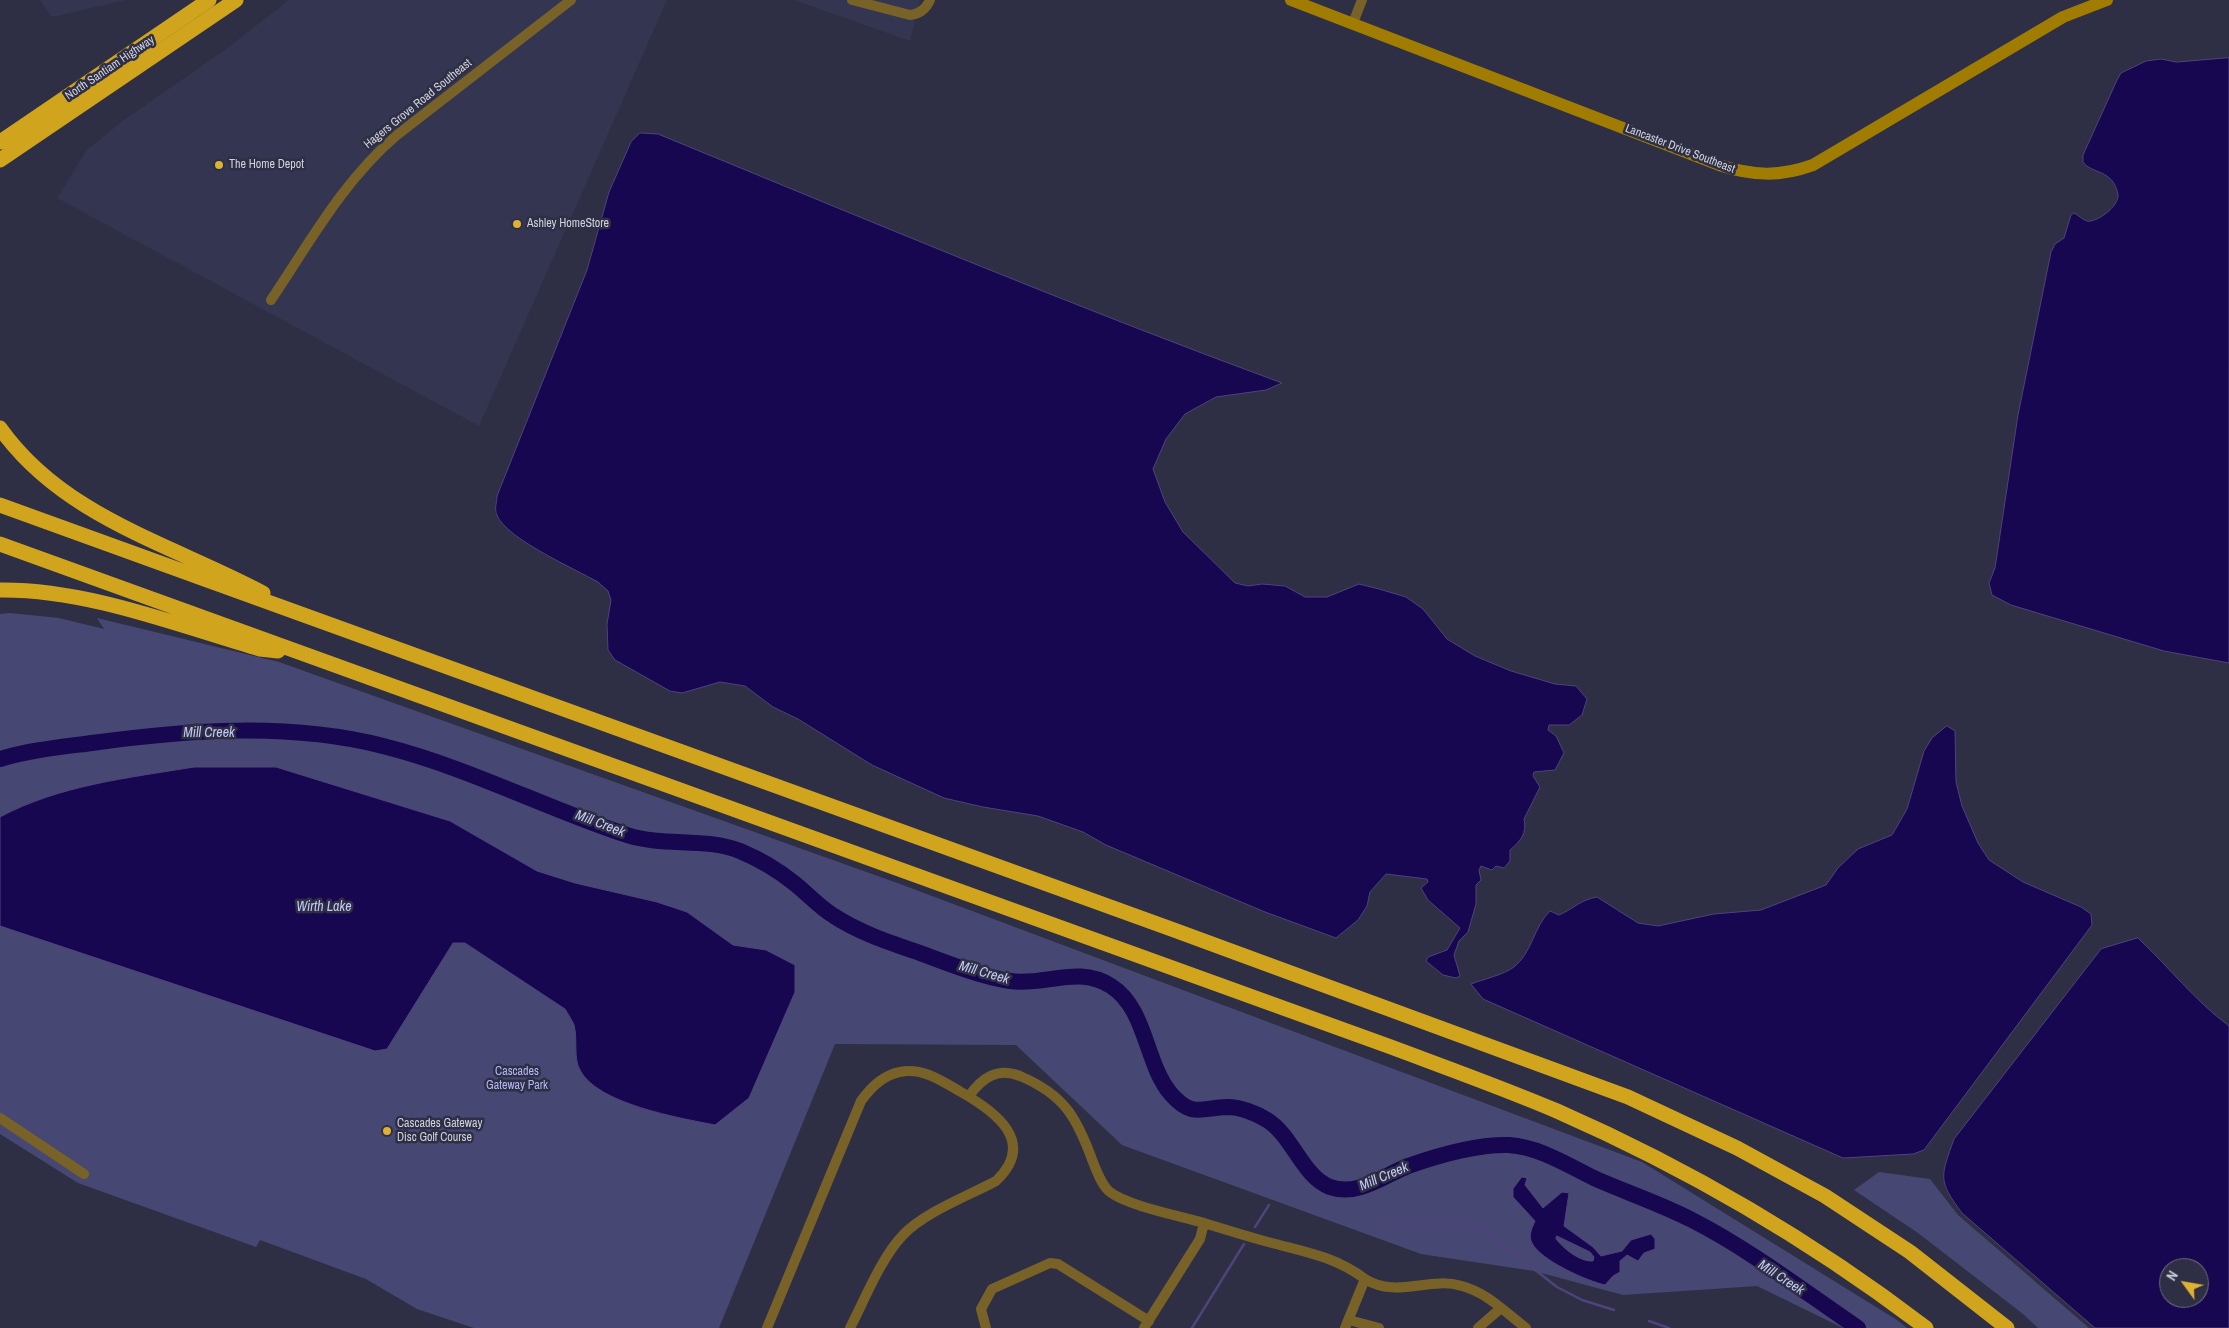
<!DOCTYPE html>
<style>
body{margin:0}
#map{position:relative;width:2229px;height:1328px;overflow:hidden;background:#2e2f44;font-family:"Archivo Narrow",sans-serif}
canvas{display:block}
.north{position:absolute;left:2159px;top:1258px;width:50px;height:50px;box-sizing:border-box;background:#2e2f44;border:1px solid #6f7082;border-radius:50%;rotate:302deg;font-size:14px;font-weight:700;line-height:20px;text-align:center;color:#d0d1df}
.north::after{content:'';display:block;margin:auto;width:18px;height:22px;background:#deb133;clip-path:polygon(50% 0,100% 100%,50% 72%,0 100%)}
</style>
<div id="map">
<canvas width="2229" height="1328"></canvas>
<div class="north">N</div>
</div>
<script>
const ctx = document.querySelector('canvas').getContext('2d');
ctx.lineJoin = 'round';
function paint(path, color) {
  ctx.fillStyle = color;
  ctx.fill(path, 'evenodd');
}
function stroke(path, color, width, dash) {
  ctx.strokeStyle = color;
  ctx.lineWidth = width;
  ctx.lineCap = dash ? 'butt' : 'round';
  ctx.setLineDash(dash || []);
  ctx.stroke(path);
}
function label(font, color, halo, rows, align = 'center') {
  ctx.font = font + ' "Archivo Narrow",sans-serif';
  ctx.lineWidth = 5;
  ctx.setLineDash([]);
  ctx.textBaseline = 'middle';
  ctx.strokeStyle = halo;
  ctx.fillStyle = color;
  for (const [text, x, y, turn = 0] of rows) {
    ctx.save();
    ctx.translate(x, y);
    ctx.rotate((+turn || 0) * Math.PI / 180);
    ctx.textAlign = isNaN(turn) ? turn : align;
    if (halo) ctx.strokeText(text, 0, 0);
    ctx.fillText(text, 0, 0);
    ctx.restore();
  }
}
paint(new Path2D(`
 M40 0H126L52 17Z
 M289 0H667L479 426 57 198 87 150 121 122 226 49Z
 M794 0H920L910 41Z`), '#343551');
paint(new Path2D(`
 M10 613 59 618 104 629 97 618 279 662 900 884 1642 1162 1897 1320 1907 1328H1843L1757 1286 1623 1295 1534 1271 1421 1254 1122 1145 1016 1045 835 1044 719 1328H474L417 1309 366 1279 260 1240 256 1247 78 1183 0 1134V614Z
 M1879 1172 1930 1179 1958 1215 2089 1328H2038L2023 1314 1918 1233 1854 1190Z`), '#464873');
const water = new Path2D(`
 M2229 58V663L2164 651 2011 605 1992 595 1989 583 1995 568 2018 415 2051 252 2055 244 2064 238 2071 215 2074 213C2078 215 2083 220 2087 221 2097 223 2119 206 2118 195 2114 169 2091 174 2083 162V155L2117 80 2121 73 2146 61 2161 59 2176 62Z
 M640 133 658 134C865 219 1072 306 1282 383L1266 390 1216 397 1185 414 1166 439 1153 469 1165 502 1183 532 1235 583 1248 586 1262 584 1285 586 1305 597H1327L1359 584 1379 589 1406 597 1423 609 1447 639 1475 656 1511 671 1555 684 1576 686 1587 699 1582 715 1569 725H1549L1548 730 1556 736 1564 753 1555 770 1534 772 1533 776 1540 787 1524 819C1527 833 1521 841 1510 850V861L1504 868 1496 866 1492 870 1481 866 1479 870 1481 880 1476 885V904L1468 932 1459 941 1454 955 1460 976 1456 978 1443 975 1426 961 1428 957 1447 950 1460 928 1428 900 1421 888 1428 882 1427 879 1386 874 1370 892 1367 906 1358 920 1336 938 1265 912 1106 845 1083 832 1038 816 983 807 944 798 872 765 798 719 773 707 745 686 720 682 682 693 670 691 615 660 608 650 607 624 611 600 608 591 598 582C575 569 505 538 497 515 494 509 497 502 497 496L587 270 609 192 631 142Z
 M1947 726 1955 731 1956 782 1962 806 1978 843 1989 860 2023 882 2081 907 2091 914 2092 925 1924 1150 1913 1154 1843 1158 1483 999 1471 984C1484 979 1503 975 1514 967 1532 953 1534 926 1550 911L1559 915C1575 908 1580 900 1597 897L1638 923 1658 926 1714 914 1761 910 1826 885 1838 868 1858 849 1892 835 1907 809 1924 751 1932 738Z
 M194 767H276L450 821 537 871 575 883 657 902 687 912 733 945 766 950 795 965V992L749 1098 715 1125C680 1118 597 1104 580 1070 573 1058 578 1039 574 1025 572 1020 568 1014 565 1009L465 943H453L387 1049 375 1051 0 926V817C60 785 128 778 194 767Z
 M2138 938C2169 967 2195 1001 2229 1026V1328H2095L1962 1213C1937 1180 1941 1176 1954 1139L2101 949ZM2169 1268H2199V1298H2169Z
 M1522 1177 1527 1178 1525 1185 1543 1208 1562 1192 1569 1193 1564 1226 1593 1247 1601 1256 1622 1251 1631 1240 1651 1234 1655 1239V1249L1644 1253 1638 1261 1627 1255 1620 1261V1272L1613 1276 1605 1285C1587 1281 1540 1260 1532 1243 1528 1235 1532 1228 1535 1221L1513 1197V1189ZM1557 1236 1590 1252 1594 1257 1593 1261C1580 1262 1564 1249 1556 1239Z`);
paint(water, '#170650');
stroke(water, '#4e437b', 1);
stroke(new Path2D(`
 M1385 1221H1469L1497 1240 1557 1287 1582 1300 1614 1310
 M1255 1227 1269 1205
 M1649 1321 1669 1328
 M1192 1328 1244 1244`), '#4e437b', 2.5);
stroke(new Path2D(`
 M0 759C30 750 61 747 92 743 187 730 289 722 383 746 467 767 545 808 627 835 664 847 705 837 740 851 759 859 778 870 794 883 808 894 819 907 834 916 860 933 891 943 920 953 947 963 982 977 1010 981 1046 986 1078 965 1111 986 1147 1009 1145 1064 1171 1094 1192 1118 1201 1108 1227 1107 1240 1107 1256 1113 1267 1120 1293 1136 1302 1176 1330 1187 1357 1197 1383 1176 1408 1166 1439 1155 1476 1144 1509 1145 1540 1147 1569 1166 1596 1179 1628 1193 1661 1204 1692 1220 1749 1249 1805 1292 1858 1328`), '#170650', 16);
stroke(new Path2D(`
 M852 0 910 15C920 14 926 9 930 0
 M1353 23 1362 0
 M271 300C310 242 343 181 397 135L571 0
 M969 1096C982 1078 997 1067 1020 1076 1065 1095 1077 1118 1093 1162 1097 1172 1102 1186 1110 1192 1128 1206 1181 1216 1204 1223L1200 1239 1144 1328
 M0 1118 84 1174
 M1204 1223C1227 1230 1249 1237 1272 1243 1306 1252 1336 1257 1365 1279L1345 1328
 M1365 1279C1397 1299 1428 1276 1462 1286 1488 1293 1506 1313 1526 1328
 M1349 1320 1379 1328
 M767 1328 861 1101C871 1087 883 1075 900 1072 922 1067 942 1081 961 1092 996 1112 1037 1142 996 1181 968 1196 925 1212 903 1235 881 1258 865 1299 850 1328
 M986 1328 981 1309 992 1289 1050 1263 1058 1264 1149 1321
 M1478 1328 1501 1308`), '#786228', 10);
stroke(new Path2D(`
 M1291 0 1719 165C1753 176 1780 177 1813 165L2063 17 2107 0`), '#a07c02', 12);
stroke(new Path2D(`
 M0 142 209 0
 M0 160 236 0
 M0 428C63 517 171 544 263 593
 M0 505 1174 930 1628 1097 1737 1148 1825 1196 1910 1252 2007 1328
 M0 544 1391 1047C1447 1068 1503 1088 1557 1111 1689 1169 1812 1241 1926 1328
 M0 590C87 589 177 625 260 649L278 651`), '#d1a41d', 15);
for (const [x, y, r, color] of [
 [219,165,5,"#deb133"],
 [517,224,5,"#deb133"],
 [387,1131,5,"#deb133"]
]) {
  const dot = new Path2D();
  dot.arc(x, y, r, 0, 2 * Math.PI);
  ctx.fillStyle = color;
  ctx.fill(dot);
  stroke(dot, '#2e2f44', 2);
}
label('12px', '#d0d1df', '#2e2f44', [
 ["North Santiam Highway",110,68,-34],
 ["Hagers Grove Road Southeast",418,104,-39],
 ["Lancaster Drive Southeast",1680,149,21]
]);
label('12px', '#d0d1df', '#2e2f44', [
 ["The Home Depot",229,165],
 ["Ashley HomeStore",527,224],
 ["Cascades Gateway",397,1124],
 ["Disc Golf Course",397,1138]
], 'left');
label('12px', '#b4b8f8', '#2e2f44', [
 ["Cascades",517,1072],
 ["Gateway Park",517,1086]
]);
label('italic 14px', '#c5c9f4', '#2e2f44', [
 ["Mill Creek",209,733],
 ["Mill Creek",600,824,21],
 ["Wirth Lake",324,907],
 ["Mill Creek",984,973,16],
 ["Mill Creek",1384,1177,-23],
 ["Mill Creek",1781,1278,33]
]);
</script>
